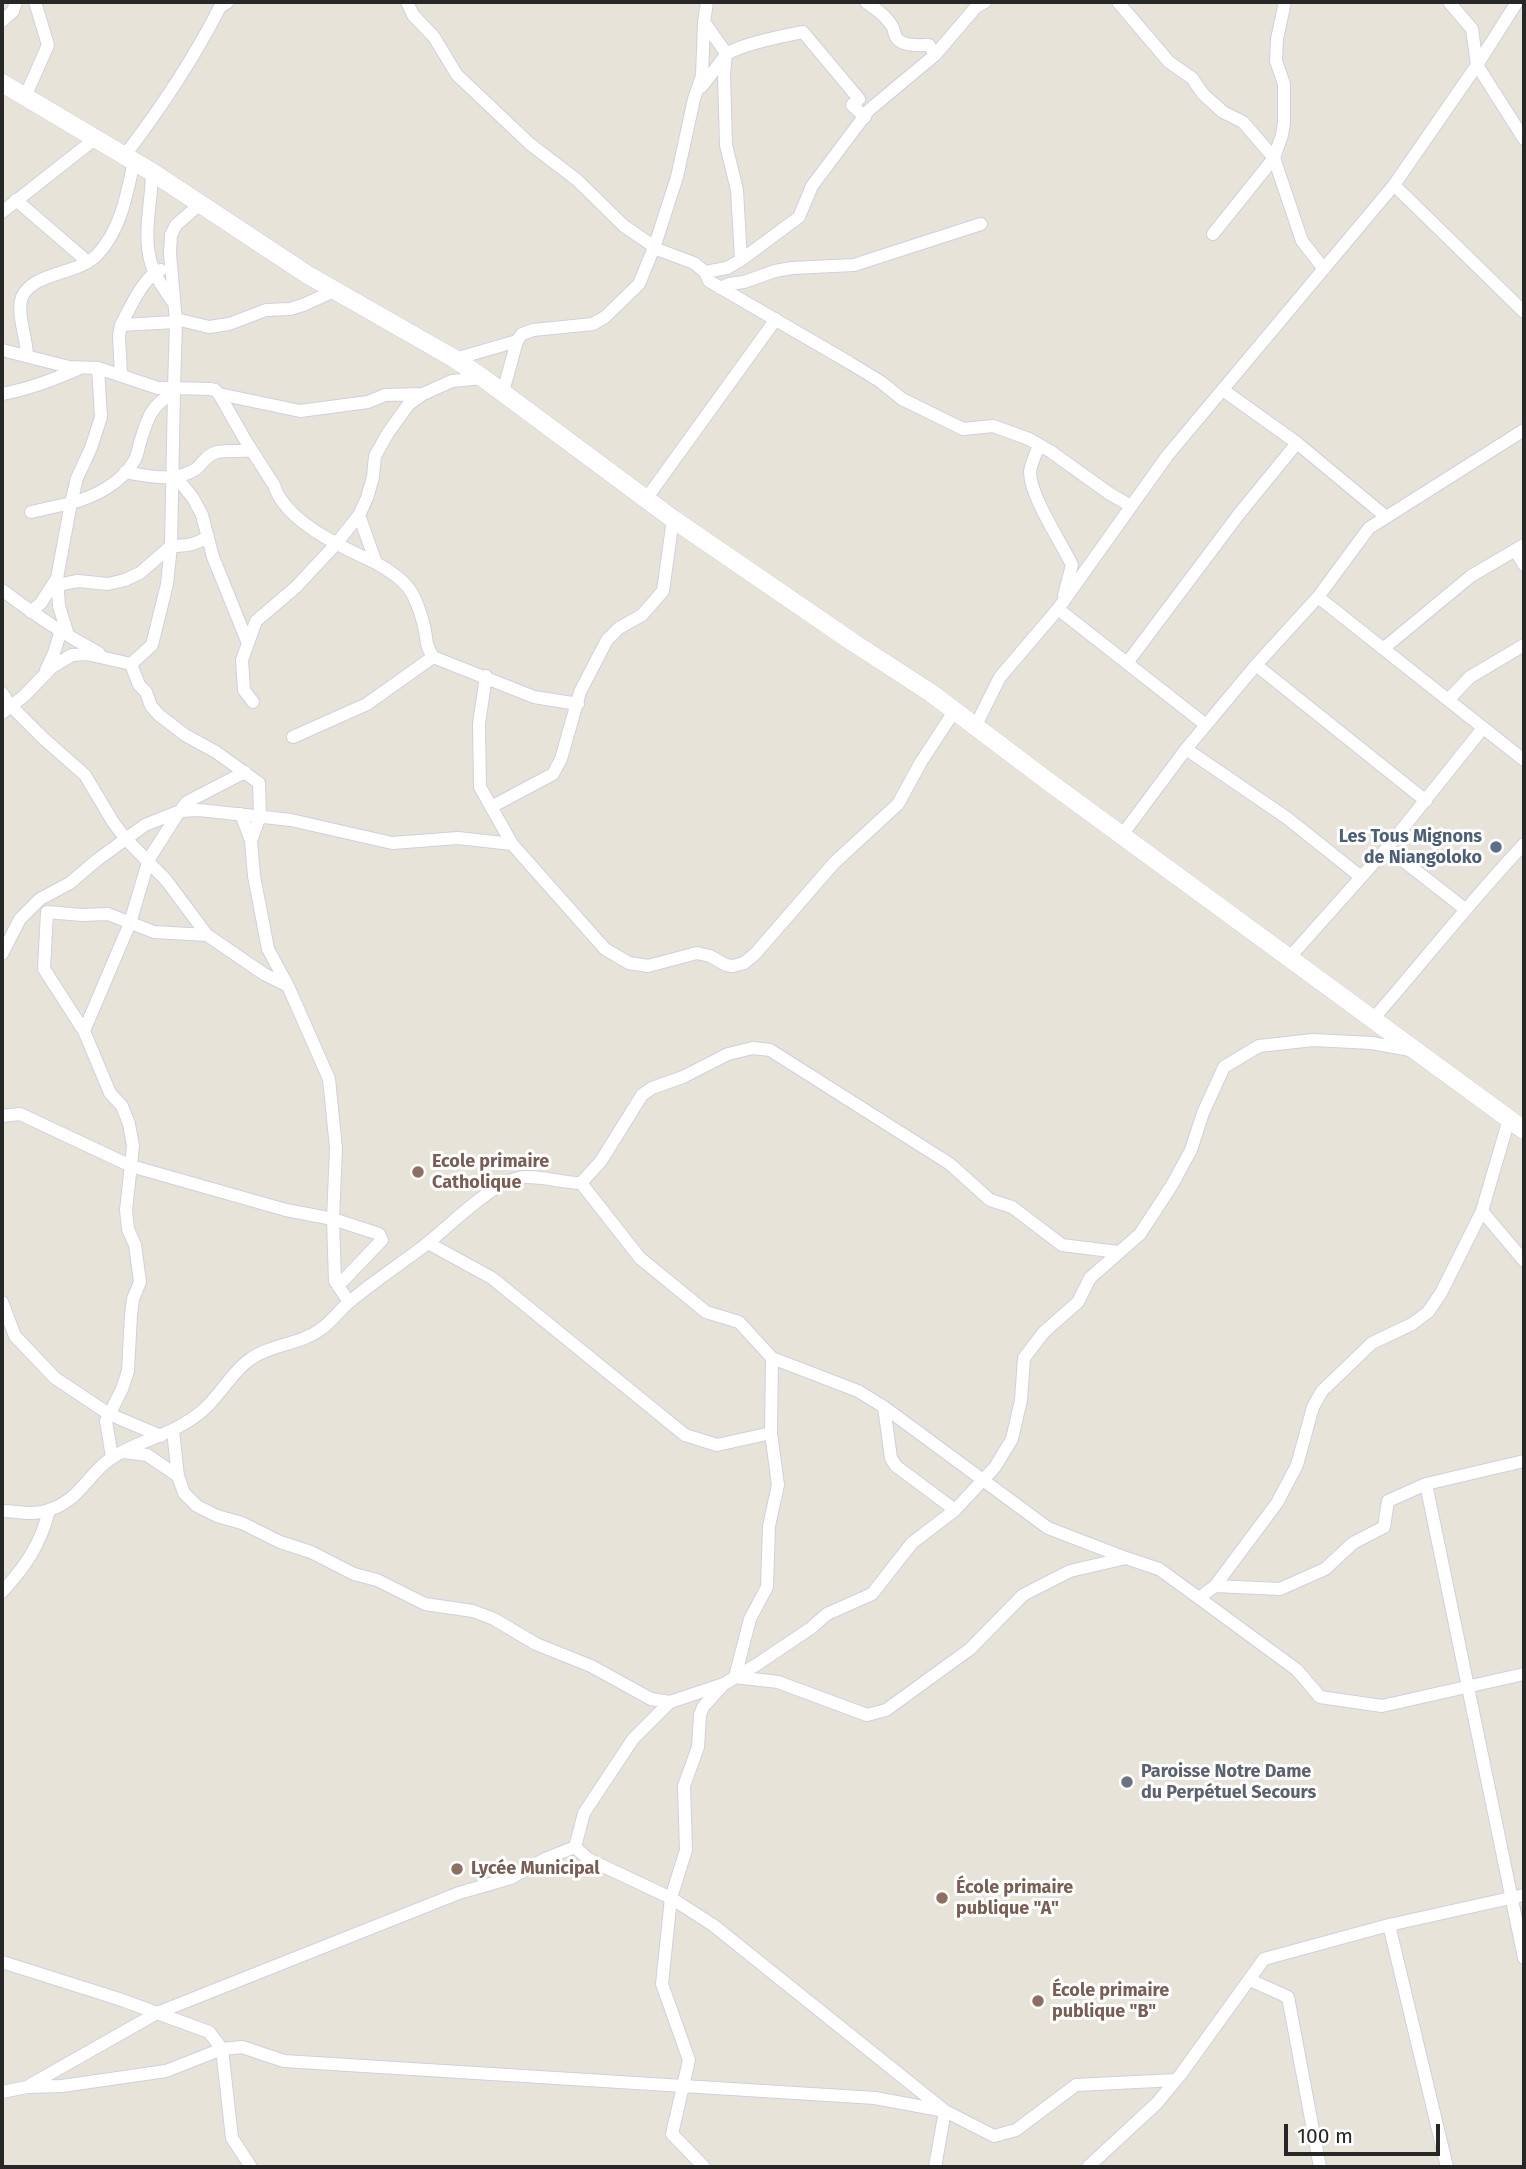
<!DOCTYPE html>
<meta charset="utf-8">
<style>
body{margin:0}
#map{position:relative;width:1526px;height:2169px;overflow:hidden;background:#e8e3d9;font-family:"Fira Sans",sans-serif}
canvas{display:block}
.frame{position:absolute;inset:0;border:4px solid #272727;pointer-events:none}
.scale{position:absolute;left:1284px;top:2124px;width:156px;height:32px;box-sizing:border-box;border:4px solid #272727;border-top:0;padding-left:9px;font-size:21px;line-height:24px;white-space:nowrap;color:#272727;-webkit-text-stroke:5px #fff;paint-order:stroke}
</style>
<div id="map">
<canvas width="1526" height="2169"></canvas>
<div class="frame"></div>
<div class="scale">100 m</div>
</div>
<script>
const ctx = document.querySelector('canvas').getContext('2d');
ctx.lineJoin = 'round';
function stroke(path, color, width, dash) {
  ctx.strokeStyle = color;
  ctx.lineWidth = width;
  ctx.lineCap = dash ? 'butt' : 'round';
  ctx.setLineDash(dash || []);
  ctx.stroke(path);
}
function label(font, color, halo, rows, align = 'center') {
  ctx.font = font + ' "Fira Sans",sans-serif';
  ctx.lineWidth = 6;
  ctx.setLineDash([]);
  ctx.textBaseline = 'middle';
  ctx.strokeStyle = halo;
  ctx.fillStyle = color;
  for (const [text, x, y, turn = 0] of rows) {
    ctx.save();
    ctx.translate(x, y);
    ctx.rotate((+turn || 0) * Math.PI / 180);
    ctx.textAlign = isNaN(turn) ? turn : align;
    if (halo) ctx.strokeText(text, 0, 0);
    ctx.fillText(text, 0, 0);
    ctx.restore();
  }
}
const minor = new Path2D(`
 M407 2 413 15 434 37 457 75 530 144 577 180 624 226 659 250 694 263 705 272 709 281 850 363 881 382 902 399 963 429 993 426 1029 439 1050 451 1110 494 1131 506
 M866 2C876 9 886 16 892 26 894 29 894 33 896 37 902 47 919 45 929 45L935 55
 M1118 2 1169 62 1192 78 1203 94 1223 112 1243 122 1274 158 1302 241 1324 269
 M1449 2 1472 29 1477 65 1524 139
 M2 21 13 11 16 2
 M704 22 726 53 724 75 726 145 737 190 741 260
 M701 87C707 81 725 55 728 53 746 43 782 36 803 32L859 99 852 105 865 117
 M25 97 48 45 35 2
 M125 155C161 108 193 60 220 7L228 2
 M152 172C152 200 143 231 150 259 153 274 164 289 173 302
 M1394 185 1524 312
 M16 200 88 262
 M2 212 96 138
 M1213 234 1274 158 1282 135 1284 123V84L1276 61 1277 39 1285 2
 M705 272 727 268 741 260 799 217 812 186 869 110 935 55 976 7 985 2
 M720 288 729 284 744 282 775 271 792 268 854 265 981 224
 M176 319 209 327 229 324 266 310 290 309 303 305 334 291
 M121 325C129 310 144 275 161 270
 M2 350 69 367 98 368 158 388H174L176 322 170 253 171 235 176 225 200 204
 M27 356C27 339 16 312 22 297 33 272 77 275 97 255 121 230 127 194 134 161
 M455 359 517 341 522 334 533 330 593 324 605 317 639 284 655 245 677 177 694 99 702 76 704 22 707 2
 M121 375 119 336 121 325 176 322
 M1223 390 1297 443 1385 516
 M503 392 517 341
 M2 394C29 389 53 380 78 369
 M1039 445C1036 454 1031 463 1030 472 1030 496 1061 542 1072 565L1064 595
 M125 472C148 476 175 483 196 469 203 463 207 454 217 452 228 450 240 452 251 450
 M176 477 193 498 202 515 213 557 247 641
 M646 499 776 319
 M31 512 71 503 77 478 91 448 101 417 98 368
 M359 515 376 563C408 581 415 591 424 626 428 642 424 642 433 657L534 697 578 704
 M1515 550 1524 565
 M376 563C344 548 285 522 274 485L247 443 219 394 300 411 368 402 385 395 423 394
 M57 585 78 581 108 584 125 580 140 573 171 546C186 546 196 545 208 536
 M2 590C32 613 65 635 99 653
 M1318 597 1524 760
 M1058 609 1206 725
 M31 612 41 603 57 578
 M68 635 59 606 57 578 71 503C94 497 122 483 134 461 137 457 138 450 139 446 147 420 149 407 174 392V388L210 389 215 390 219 394
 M1384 648 1471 576 1524 545
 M1127 663 1239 514 1297 443
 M131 664 152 645 167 584 171 546 174 392
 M1256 665 1426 801
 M46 670 54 653 61 630
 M486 676 479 724 480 787 512 844 605 949 629 963 648 966 697 953 710 956 726 965 733 966 744 963 755 954 834 863 898 804 921 762 955 710
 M2 693 10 705 43 738 85 775 113 822 125 838 166 880 207 935
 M1449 699 1470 677 1524 645
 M253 702 244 690 242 660 256 621 296 587 336 544 359 515 367 498 373 477 375 456 388 433 408 405 423 394 452 381 483 378
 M2 713 24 696 52 667 72 655 87 654 131 664 139 685 146 692 151 706 159 715 185 735 216 752 259 783 260 816 251 841
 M976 725 1000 677 1058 609 1167 456 1394 185 1477 65 1517 2
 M293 737 367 704 433 657
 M1186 749 1287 818 1361 877
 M491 807 553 774 561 759 580 692 607 640 619 628 642 615 663 591 673 519
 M241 814 251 841 254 876 268 949 288 986 329 1079 336 1148 333 1219 335 1281 349 1302
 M1122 835 1186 749 1256 665 1318 597 1369 528 1524 430
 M1387 848 1465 909
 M2 954 20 919 40 899 70 883 97 860 145 825 180 811 199 810 291 820 392 843 458 838 512 844
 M1290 957 1387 848 1483 728
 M1373 1019C1424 961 1471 900 1524 844
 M84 1031 130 923 149 859 177 815 187 802 245 772
 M2 1116 20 1114 131 1166 286 1210 333 1219 379 1234 382 1240 379 1243 338 1286
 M581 1183 601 1161 642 1095 652 1088 683 1077 728 1054 753 1048 770 1050 950 1164 990 1200 1012 1207 1062 1245 1118 1252
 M1482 1211 1524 1261
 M428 1243 492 1278 685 1435 717 1445 771 1433
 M2 1302 15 1336 55 1378 109 1414 161 1436
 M772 1358 771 1433 778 1485 769 1526 767 1587 750 1619 735 1677 778 1682 867 1715 886 1710 970 1649 1023 1595 1070 1571 1126 1558 1159 1569 1199 1598 1297 1670 1320 1697 1382 1706 1524 1674
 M884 1407 891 1458 896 1466 955 1510
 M173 1431 178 1476 184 1493 197 1506 217 1516 242 1523 280 1542 311 1552 354 1574 377 1580 425 1604 473 1611 494 1619 536 1644 591 1666 651 1699 670 1702
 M124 1452 147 1455 178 1476
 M112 1457 106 1421 122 1389 128 1371 131 1315 133 1299 140 1282 135 1245 128 1229 126 1210 133 1146 129 1124 122 1106 110 1093 84 1031 44 969 47 912 82 915 108 914 154 932 207 935 264 974 288 986
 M1426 1484 1524 1958
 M2 1511C17 1511 34 1516 49 1510 78 1500 84 1481 105 1463 132 1441 172 1437 202 1411 220 1396 230 1374 249 1360 270 1344 300 1345 321 1329 331 1322 339 1311 348 1303 370 1284 396 1267 420 1249 446 1230 488 1185 518 1178 533 1174 563 1183 581 1183L640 1258 706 1312 739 1322 772 1358 858 1391 884 1407 1048 1528 1126 1558
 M1215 1586 1280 1589 1325 1569 1353 1543 1384 1527 1388 1501 1426 1484 1524 1461
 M2 1592C25 1567 41 1544 49 1510
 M1199 1598 1215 1586 1277 1503 1297 1465 1313 1407 1322 1391 1372 1343 1412 1324 1428 1312 1441 1293 1482 1211 1509 1119
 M1389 1925 1447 2167
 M2 1962 119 1999 209 2032 222 2049 232 2138 251 2167
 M1250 1980 1288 1997 1320 2167
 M30 2085 157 2013 459 1893 511 1878 545 1859 575 1847
 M2 2092 27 2087 62 2086 166 2071 222 2049 242 2047 284 2061 875 2098 945 2111 994 2136 1016 2130 1076 2085 1176 2080
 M704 2167 672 2134 689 2060 662 1984 671 1898 686 1850 684 1786 698 1747 700 1715 703 1707 724 1684
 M935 2167 945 2111 713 1925 671 1898 588 1859 575 1847 584 1813 633 1739 670 1702 724 1684 756 1665 811 1628 827 1614 872 1594 912 1543 955 1510 995 1467 1012 1439 1021 1400 1024 1358 1044 1332 1078 1302 1090 1278 1140 1234 1172 1185 1191 1150 1203 1113 1224 1067 1259 1046 1313 1040 1372 1043 1410 1050
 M1088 2167 1157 2103 1181 2074 1264 1959 1389 1925 1524 1895`);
const secondary = new Path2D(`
 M2 83 152 172 308 275 455 359 483 378 673 519 854 643 931 693 1049 782 1524 1130`);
stroke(minor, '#ced0df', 14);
stroke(secondary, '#ced0df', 19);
stroke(minor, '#fff', 12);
stroke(secondary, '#fff', 18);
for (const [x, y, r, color] of [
 [1496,847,7,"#5c6f8a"],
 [418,1172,7,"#8d6e63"],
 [1127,1782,7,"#6b7280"],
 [457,1869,7,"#8d6e63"],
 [942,1898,7,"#8d6e63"],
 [1038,2001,7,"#8d6e63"]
]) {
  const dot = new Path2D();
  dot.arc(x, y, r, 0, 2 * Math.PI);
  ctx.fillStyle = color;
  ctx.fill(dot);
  stroke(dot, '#fff', 2.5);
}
label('bold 18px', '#4e5e75', '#fff', [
 ["Les Tous Mignons",1482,837],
 ["de Niangoloko",1482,858]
], 'right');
label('bold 18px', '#785e54', '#fff', [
 ["Ecole primaire",432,1162],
 ["Catholique",432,1183],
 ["Lycée Municipal",471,1869],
 ["École primaire",956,1888],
 ["publique \"A\"",956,1909],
 ["École primaire",1052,1991],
 ["publique \"B\"",1052,2012]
], 'left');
label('bold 18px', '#5b616d', '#fff', [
 ["Paroisse Notre Dame",1141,1772],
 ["du Perpétuel Secours",1141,1793]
], 'left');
</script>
